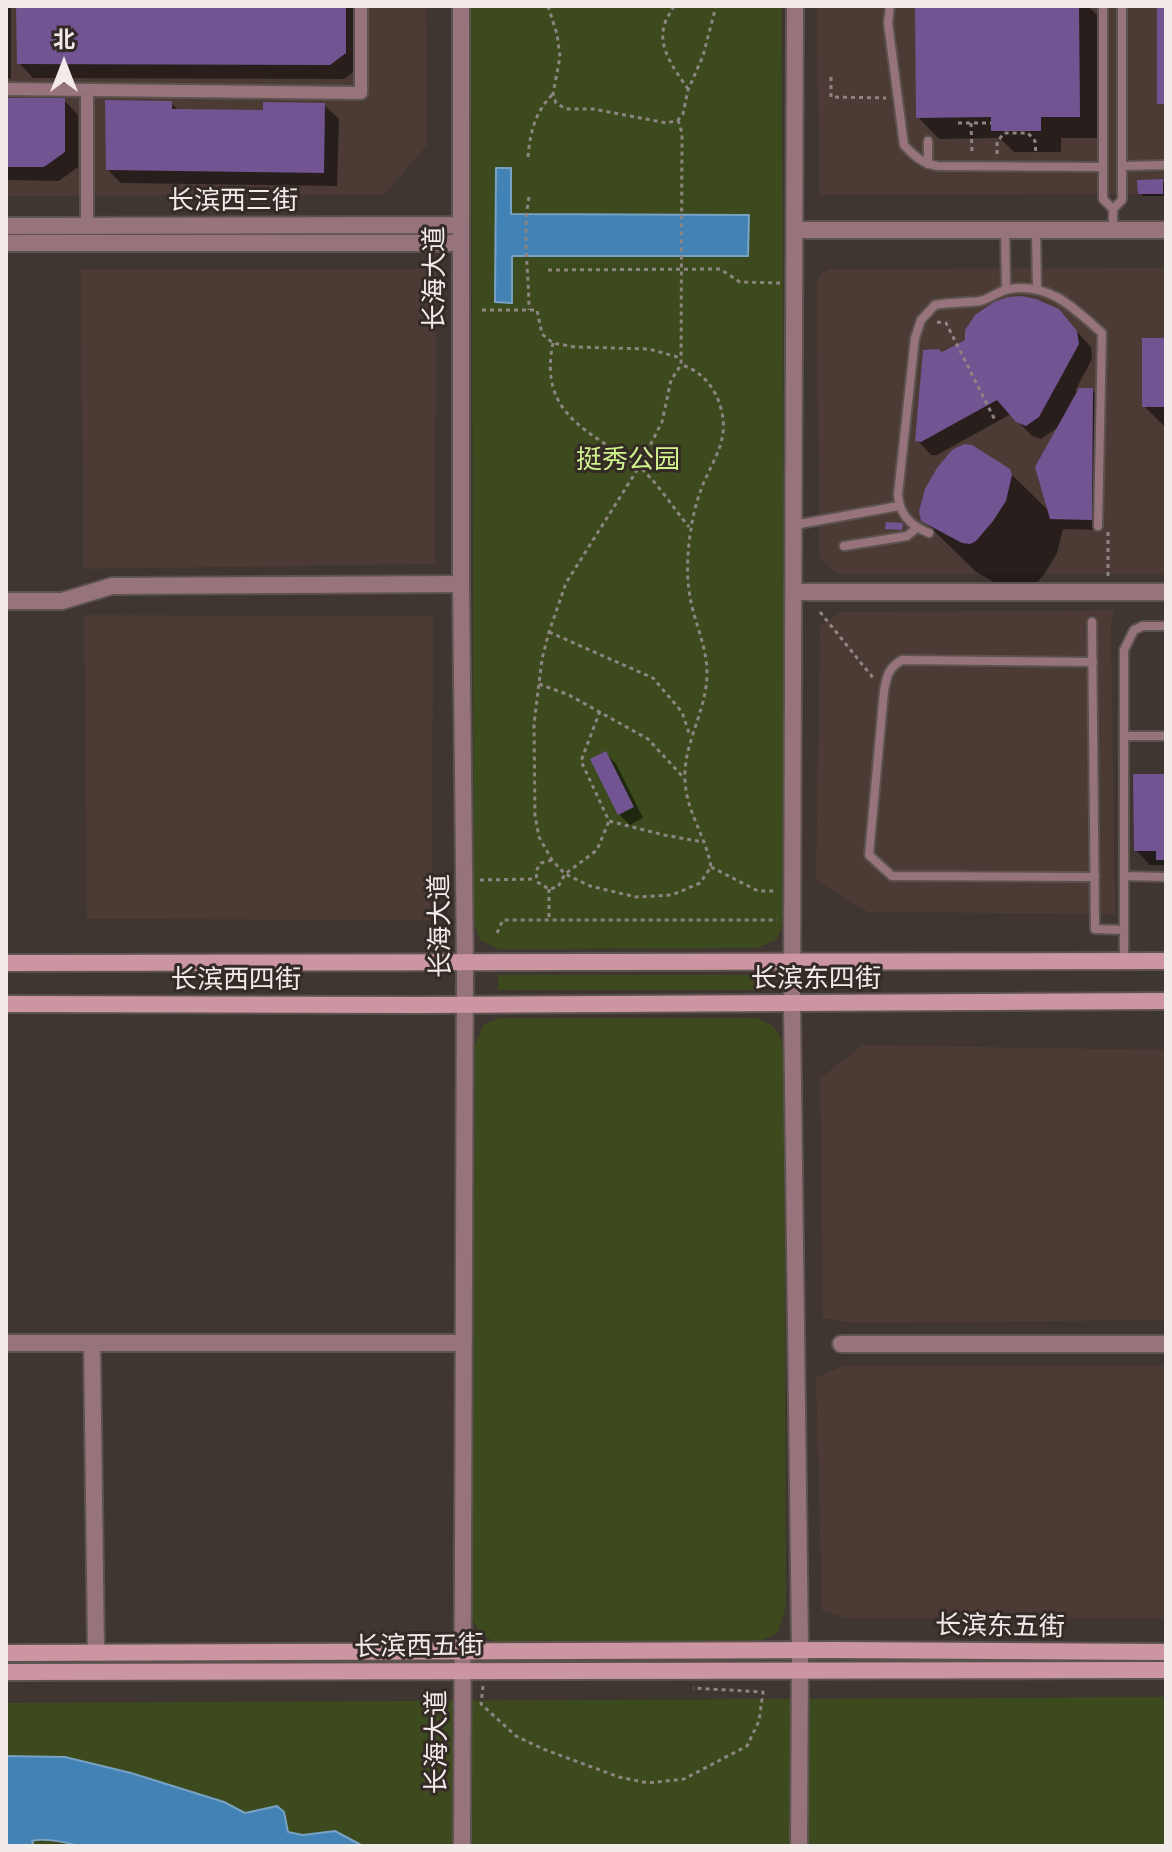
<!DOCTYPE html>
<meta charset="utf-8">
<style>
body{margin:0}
#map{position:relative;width:1172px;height:1852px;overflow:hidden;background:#3f3531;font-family:Karla,"Noto Sans SC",sans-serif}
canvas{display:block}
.frame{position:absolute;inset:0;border:8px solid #f2ebe9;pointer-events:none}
.north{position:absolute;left:24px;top:24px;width:80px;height:80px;-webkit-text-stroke:6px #342b27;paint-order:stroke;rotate:0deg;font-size:22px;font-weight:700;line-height:32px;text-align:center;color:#f2ebe9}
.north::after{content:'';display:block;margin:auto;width:28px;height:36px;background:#f2ebe9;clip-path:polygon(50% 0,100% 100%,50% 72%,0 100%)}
</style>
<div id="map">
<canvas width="1172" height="1852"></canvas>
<div class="frame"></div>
<div class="north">北</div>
</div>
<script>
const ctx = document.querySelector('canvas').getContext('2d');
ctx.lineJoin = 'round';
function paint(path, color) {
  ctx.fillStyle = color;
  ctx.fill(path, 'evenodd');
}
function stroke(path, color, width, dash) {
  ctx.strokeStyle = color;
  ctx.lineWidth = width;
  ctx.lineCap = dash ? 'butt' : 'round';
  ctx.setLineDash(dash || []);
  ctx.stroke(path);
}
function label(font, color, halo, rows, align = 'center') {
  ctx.font = font + ' Karla,"Noto Sans SC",sans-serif';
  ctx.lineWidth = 6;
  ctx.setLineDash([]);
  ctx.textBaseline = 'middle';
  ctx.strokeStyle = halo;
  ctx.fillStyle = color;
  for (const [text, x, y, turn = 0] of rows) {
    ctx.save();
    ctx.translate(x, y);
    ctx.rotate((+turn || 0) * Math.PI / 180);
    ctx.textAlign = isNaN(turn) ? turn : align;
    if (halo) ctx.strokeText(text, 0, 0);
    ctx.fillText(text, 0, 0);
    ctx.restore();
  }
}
paint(new Path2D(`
 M6 6H426L427 145 384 195 6 196Z
 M817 6H1166V194L819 195Z
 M1166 268V574H838L819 558 817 282 822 273 830 269Z
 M81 269H436L435 564 83 569Z
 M1114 610 1111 627 1115 914 868 912 816 880 820 626 841 612Z
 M84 615 433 616 432 920 87 919Z
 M863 1045 1166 1050V1320L853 1323 823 1318 820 1078Z
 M844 1366H1166V1618H847L822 1611 816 1377Z`), '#4c3b35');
paint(new Path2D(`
 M471 6H782L785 917 777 939 757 948 499 949 480 940 474 923Z
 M498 975H757V990H498Z
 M501 1018H756C776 1025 780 1032 784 1053L786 1606 778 1632 759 1642 496 1643 480 1633 472 1619 475 1045 484 1024Z
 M1166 1697V1846H6V1703Z`), '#3d4a1d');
const water = new Path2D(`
 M496 168H511V214L749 215 748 256H512V303L495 302Z
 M6 1756 65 1757 131 1773 224 1802 245 1813 277 1806 284 1812 288 1832 303 1835 335 1831 363 1846H79C69 1843 43 1837 32 1841L34 1846H6Z`);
paint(water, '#4382b4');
stroke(water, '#78a2c4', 2);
paint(new Path2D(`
 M6 6H11V78H6Z
 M18 6H359L360 67 344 79 33 78 19 63Z
 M917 6H1088L1100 18V138H1061V152H1014L1000 138 939 139 918 117Z
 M6 100H64L78 115V167L59 181 6 180Z
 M171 103 179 111 265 112 324 105 339 119 337 186 121 183 106 168Z
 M1162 181 1165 184V196H1143L1140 193Z
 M1058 311 1091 347 1092 359 1075 391 1092 390 1103 401 1102 530 1063 529 1057 553 1045 573 1028 593 1016 594 976 572 923 520 1008 471 1051 513 1060 426 1041 439 1032 436 1011 414 937 455H931L917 440 942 355Z
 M1166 340V428L1144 406Z
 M606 753 616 764 643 818 630 825 619 814Z
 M1166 776V868L1163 865H1150L1136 850Z`), '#0007');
paint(new Path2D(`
 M16 6H346V53L330 65 17 64Z
 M915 6H1079L1080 117H1041V131H991V117L916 118Z
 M1157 6H1166V104H1157Z
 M6 98H65V152L44 167H6Z
 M105 100 172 101V109L263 110V102L325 103 324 173 106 170Z
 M1163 179V194H1138L1137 180Z
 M1021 296 1036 299 1059 309 1077 331 1079 344 1039 417 1026 426 1016 422 997 400 921 442 915 441 923 350 938 349 942 352 965 340V330L975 315 994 302 1008 297Z
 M1142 338H1166V407H1142Z
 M1079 388H1093L1092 520 1050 519 1035 467Z
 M964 444 972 445 1010 469 1012 475 1006 501 993 521 976 541 970 544 962 543 921 521 919 511 925 489 937 468 952 450Z
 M886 522 903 523 902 530 885 529Z
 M606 751 634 807 618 815 590 759Z
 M1133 774H1166V860H1156V851H1134Z`), '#725492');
const service = new Path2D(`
 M890 6 888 23 904 145C914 156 923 164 938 166L1103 167
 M1103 6V199L1113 209V229
 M928 141V164
 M1122 166 1166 165
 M1113 209 1122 200V6
 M1005 230 1006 289
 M1036 230 1037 289
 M794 525 899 506
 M929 533C911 526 899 515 898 494L915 338 921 320 935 305C950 302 965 303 980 301 990 299 998 291 1009 289 1049 282 1074 308 1102 333L1098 526
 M844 546 907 536 917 528
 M1092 622 1095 929 1124 930
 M1166 626H1143L1134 630 1124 650V876L1166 877
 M1093 662 902 660C888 668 887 676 884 691L869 855 892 876 1095 877
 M1124 736H1166
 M1124 876V961`);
const pedestrian = new Path2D(`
 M6 89 361 93V6
 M87 90V226`);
const minor = new Path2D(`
 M796 230H1166
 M794 592H1166
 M6 601H62L112 586 461 584
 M6 1343H463
 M92 1343 96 1652
 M841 1344H1166`);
const tertiary = new Path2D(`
 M461 6V584L465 963 462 1846
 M795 6 792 1004 800 1650 799 1846
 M6 226 459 225
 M6 243H459`);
const secondary = new Path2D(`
 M6 963 1166 961
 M6 1004 420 1005 1166 1001
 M6 1653 834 1650 1166 1652
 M6 1672 1166 1670`);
stroke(service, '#5c524e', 12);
stroke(pedestrian, '#5c524e', 16);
stroke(minor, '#5c524e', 20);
stroke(tertiary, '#5c524e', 20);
stroke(secondary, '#5c524e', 20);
stroke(new Path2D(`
 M548 6 557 34 560 57 553 94 556 103 566 109H593L667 123 678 120 683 114 688 90 703 56 716 6
 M674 6C671 12 667 17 665 23 656 47 676 71 688 89
 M831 77V97L886 98
 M678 120 682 133 681 365 671 380 662 422 639 467 566 583 549 632 542 659 534 724 535 816 539 837 552 860 565 874 590 886 636 897 672 895 700 883 711 867C706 836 686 812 685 780 683 743 707 711 707 673 707 648 696 626 691 602 686 579 687 552 691 529 693 514 698 496 704 482 714 459 728 440 722 413 718 391 702 370 681 365
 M958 123H991
 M971 123 972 153
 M997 154V142L1004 133H1028L1035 141 1036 155
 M528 157C530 132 535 112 553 94
 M529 197C522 234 529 272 529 310
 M548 270 720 269 740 282 780 283
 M482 310H537L542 334 553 343 575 347 649 349 681 358
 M937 322 946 323 995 420
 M553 343C538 414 589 431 637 465 655 479 674 509 689 527
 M1108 532V576
 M820 612 874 679
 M549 632 653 678 682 712 690 736
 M539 684 569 695 648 739 684 778
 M600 711 581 761 609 821 664 835 703 842
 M552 860 541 863 536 871 537 882 549 889 558 887 565 874 597 850 609 821
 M711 867 758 891H776
 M480 880 536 879
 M549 889V918
 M497 933 503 920H777
 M483 1686 481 1704 516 1736 543 1749 619 1777 648 1783 684 1779 747 1746 759 1721 763 1692 693 1688`), '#8d8581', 3, [4, 4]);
stroke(service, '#97747c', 8);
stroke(pedestrian, '#97747c', 12);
stroke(minor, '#97747c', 16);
stroke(tertiary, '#97747c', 16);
stroke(secondary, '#cc95a2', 16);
label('26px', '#f2ebe9', '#342b27', [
 ["长滨西三街",233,202],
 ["长海大道",436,278,-90],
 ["长海大道",441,926,-91],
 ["长滨东四街",816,980],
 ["长滨西四街",236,981],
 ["长滨东五街",1000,1627,1],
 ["长滨西五街",419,1647,-1],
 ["长海大道",438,1742,-90]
]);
label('26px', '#d2f28e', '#342b27', [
 ["挺秀公园",628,461]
]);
</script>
